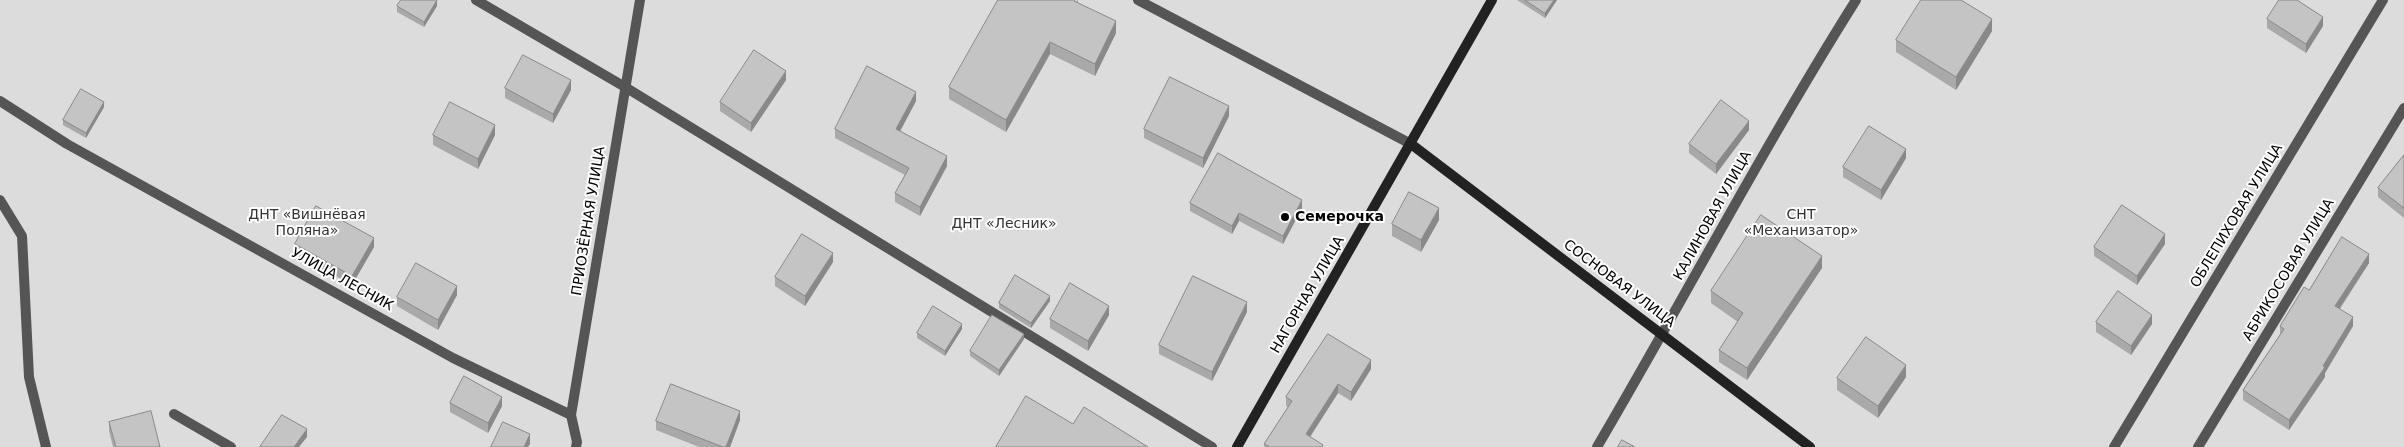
<!DOCTYPE html>
<meta charset="utf-8">
<style>
body{margin:0}
canvas{display:block;background:#fff}
</style>
<canvas width="2404" height="447"></canvas>
<script>
const ctx = document.querySelector('canvas').getContext('2d');
ctx.lineJoin = 'round';
function paint(path, color) {
  ctx.fillStyle = color;
  ctx.fill(path, 'evenodd');
}
function stroke(path, color, width, dash) {
  ctx.strokeStyle = color;
  ctx.lineWidth = width;
  ctx.lineCap = dash ? 'butt' : 'round';
  ctx.setLineDash(dash || []);
  ctx.stroke(path);
}
function label(font, color, halo, rows, align = 'center') {
  ctx.font = font + ' "DejaVu Sans",sans-serif';
  ctx.lineWidth = 4;
  ctx.setLineDash([]);
  ctx.textBaseline = 'middle';
  ctx.strokeStyle = halo;
  ctx.fillStyle = color;
  for (const [text, x, y, turn = 0] of rows) {
    ctx.save();
    ctx.translate(x, y);
    ctx.rotate((+turn || 0) * Math.PI / 180);
    ctx.textAlign = isNaN(turn) ? turn : align;
    if (halo) ctx.strokeText(text, 0, 0);
    ctx.fillText(text, 0, 0);
    ctx.restore();
  }
}
paint(new Path2D(`
 M0 0H2404V447H0Z`), '#dcdcdc');
stroke(new Path2D(`
 M476 0 625 87 1212 447
 M1138 0 1411 144
 M0 101 67 144 453 358 571 415
 M0 200 22 236 29 377 46 447
 M174 414 231 447
 M576 447 577 442 571 415 640 0
 M1597 447C1684 299 1764 146 1856 0
 M2114 447 2383 0
 M2198 447 2404 108`), '#555', 10);
stroke(new Path2D(`
 M1411 144 1810 447
 M1237 447 1492 0`), '#222', 10);
paint(new Path2D(`
 M1078 0V3L1116 33 1095 76 1050 54 1006 132 949 99V87Z
 M1517 0H1557L1545 18Z
 M397 6H437L424 27 397 12Z
 M2267 19 2323 26 2306 53 2267 28Z
 M1992 31 1956 90 1896 52V40Z
 M786 80 751 132 720 111V102Z
 M505 88 571 90 553 123 505 98Z
 M916 101 900 131 947 166 920 216 895 202V193L905 175 835 138V129Z
 M104 107 86 138 63 125V120Z
 M1229 116 1203 168 1144 138V129Z
 M1749 130 1716 174 1689 153V144Z
 M433 135H495L478 169 433 145Z
 M2404 155V218L2378 197V188Z
 M1906 158 1881 200 1843 177V167Z
 M1190 203 1302 208 1283 244 1239 221 1232 234 1190 211Z
 M1439 220 1421 252 1392 236V224Z
 M295 244 374 247 352 285 295 254Z
 M2165 244 2137 285 2094 256V247Z
 M833 262 805 306 775 286V277Z
 M2369 263 2340 309 2353 326 2325 373V377L2289 430 2243 400V390L2280 335V326L2309 290Z
 M1822 268 1747 380 1719 362V350L1738 322 1711 303V291Z
 M457 295 438 330 397 306V297Z
 M1050 301 1031 328 999 308V303Z
 M1247 312 1212 381 1159 354V345Z
 M1109 315 1088 351 1050 328V319Z
 M2096 322 2152 324 2131 355 2096 332Z
 M962 329 945 356 917 338V333Z
 M1024 339 999 376 970 356V351Z
 M1371 369 1351 401 1338 393 1310 437 1323 447H1264V444L1288 407 1286 406V397Z
 M1906 377 1878 418 1837 390V378Z
 M450 403 502 406 488 433 450 412Z
 M740 420 730 447H699L656 430V421Z
 M109 422 160 447H113L109 431Z`), '#a9a9a9');
paint(new Path2D(`
 M437 0V6L424 27V22Z
 M1554 0H1557L1545 18V13Z
 M2323 17V26L2306 53V44Z
 M1992 19V31L1956 90V77Z
 M1116 21V33L1095 76V64Z
 M1050 42V54L1006 132V120Z
 M786 71V80L751 132V123Z
 M571 80V90L553 123V114Z
 M916 92V101L896 139V129Z
 M104 102V107L86 138V133Z
 M1229 106V116L1203 168V158Z
 M1749 121V130L1716 174V164Z
 M495 125V135L478 169V159Z
 M1906 149V158L1881 200V190Z
 M947 156V166L920 216V207Z
 M1302 200V208L1283 244V236Z
 M1439 208V220L1421 252V240Z
 M1239 213V221L1232 234V226Z
 M2165 234V244L2137 285V276Z
 M374 238V247L352 285V276Z
 M833 253V262L805 306V296Z
 M2369 254V263L2335 315V306Z
 M1822 256V268L1747 380V368Z
 M457 286V295L438 330V320Z
 M1050 296V301L1031 328V323Z
 M1247 302V312L1212 381V372Z
 M1109 306V315L1088 351V341Z
 M2152 315V324L2131 355V346Z
 M2353 317V326L2325 373V377L2289 430V420Z
 M962 324V329L945 356V351Z
 M1024 334V339L999 376V370Z
 M1371 360V369L1351 401V392Z
 M1906 365V377L1878 418V406Z
 M1338 384V393L1306 443V434Z
 M502 397V406L488 433V423Z
 M740 411V420L730 447H726Z
 M307 429V437L299 447H294Z
 M530 434V444L528 447H524Z`), '#898989');
const building = new Path2D(`
 M401 0H437L424 22 397 6Z
 M998 0H1075L1074 1 1116 21 1095 64 1050 42 1006 120 949 87Z
 M1525 0H1554L1545 13Z
 M1921 0H1961L1992 19 1956 77 1896 40Z
 M2279 0H2297L2323 17 2306 44 2267 19Z
 M754 50 786 71 751 123 720 102Z
 M523 55 571 80 553 114 505 88Z
 M867 66 916 92 896 129 947 156 920 207 895 193 909 168 835 129Z
 M1170 77 1229 106 1203 158 1144 129Z
 M81 89 104 102 86 133 63 120Z
 M1721 100 1749 121 1716 164 1689 144Z
 M450 102 495 125 478 159 433 135Z
 M1869 126 1906 149 1881 190 1843 167Z
 M1218 153 1302 200 1283 236 1239 213 1232 226 1190 203Z
 M2404 155V208L2378 188Z
 M1409 192 1439 208 1421 240 1392 224Z
 M2122 205 2165 234 2137 276 2094 247Z
 M316 206 374 238 352 276 295 244Z
 M1761 215 1822 256 1747 368 1719 350 1743 313 1711 291Z
 M802 234 833 253 805 296 775 277Z
 M2342 237 2369 254 2335 306 2353 317 2323 366 2325 367 2289 420 2243 390 2284 329 2280 326 2304 287 2309 290Z
 M416 263 457 286 438 320 397 297Z
 M1015 275 1050 296 1031 323 999 303Z
 M1193 276 1247 302 1212 372 1159 345Z
 M1070 283 1109 306 1088 341 1050 319Z
 M2118 291 2152 315 2131 346 2096 322Z
 M933 306 962 324 945 351 917 333Z
 M992 315 1024 334 999 370 970 351Z
 M1328 334 1371 360 1351 392 1338 384 1306 434 1323 445 1322 447H1270L1264 444 1292 401 1286 397Z
 M1866 337 1906 365 1878 406 1837 378Z
 M464 376 502 397 488 423 450 403Z
 M671 384 740 411 726 447H723L656 421Z
 M1026 396 1073 424 1084 407 1148 447H996Z
 M151 411 160 447H116L109 422Z
 M282 415 307 429 294 447H260Z
 M503 422 530 434 524 447H491Z
 M1622 440 1635 447H1618Z`);
paint(building, '#c4c4c4');
stroke(building, '#898989', 1);
for (const [x, y, r, color] of [
 [1285,217,5,"#000"]
]) {
  const dot = new Path2D();
  dot.arc(x, y, r, 0, 2 * Math.PI);
  ctx.fillStyle = color;
  ctx.fill(dot);
  stroke(dot, '#fff', 2);
}
label('14px', '#333', '#fff', [
 ["ДНТ «Вишнёвая",307,215],
 ["Поляна»",307,231],
 ["СНТ",1801,215],
 ["«Механизатор»",1801,231],
 ["ДНТ «Лесник»",1004,224]
]);
label('14px', '#000', '#fff', [
 ["КАЛИНОВАЯ УЛИЦА",1713,216,-61],
 ["ОБЛЕПИХОВАЯ УЛИЦА",2237,216,-59],
 ["ПРИОЗЁРНАЯ УЛИЦА",589,221,-81],
 ["АБРИКОСОВАЯ УЛИЦА",2289,270,-59],
 ["УЛИЦА ЛЕСНИК",342,280,29],
 ["СОСНОВАЯ УЛИЦА",1619,284,37],
 ["НАГОРНАЯ УЛИЦА",1308,295,-60]
]);
label('bold 14px', '#000', '#fff', [
 ["Семерочка",1295,217]
], 'left');
</script>
